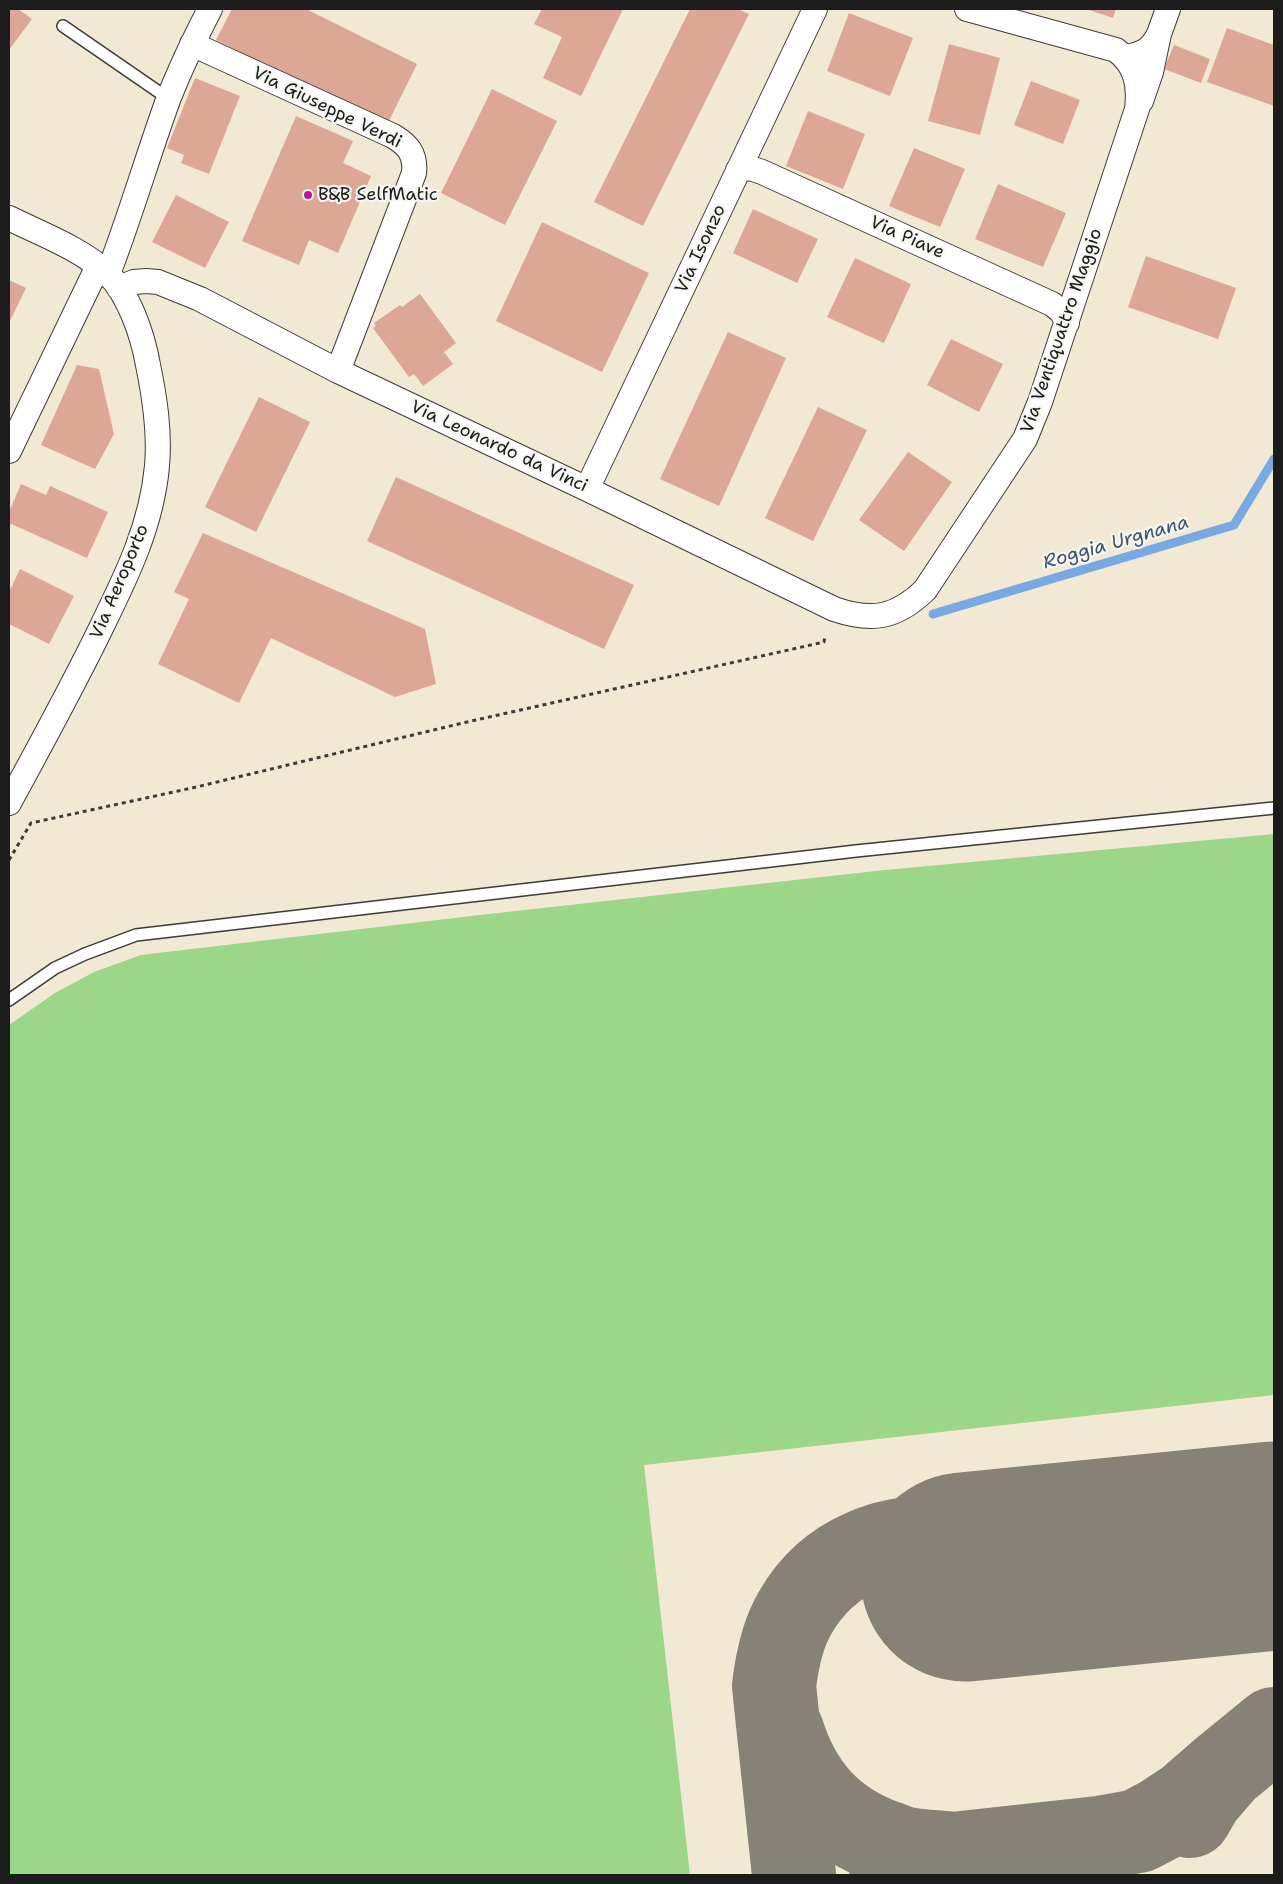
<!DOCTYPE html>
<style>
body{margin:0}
#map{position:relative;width:1283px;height:1884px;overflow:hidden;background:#f1e9d4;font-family:"Shantell Sans",sans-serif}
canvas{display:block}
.frame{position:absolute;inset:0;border:10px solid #1c1c1c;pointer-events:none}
</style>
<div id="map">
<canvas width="1283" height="1884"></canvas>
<div class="frame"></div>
</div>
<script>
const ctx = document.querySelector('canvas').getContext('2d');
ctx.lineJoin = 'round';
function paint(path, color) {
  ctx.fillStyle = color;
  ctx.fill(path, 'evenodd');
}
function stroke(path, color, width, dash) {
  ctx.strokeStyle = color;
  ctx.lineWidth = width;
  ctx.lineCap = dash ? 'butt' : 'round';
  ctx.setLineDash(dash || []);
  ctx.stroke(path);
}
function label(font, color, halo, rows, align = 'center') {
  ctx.font = font + ' "Shantell Sans",sans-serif';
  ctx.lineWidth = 4.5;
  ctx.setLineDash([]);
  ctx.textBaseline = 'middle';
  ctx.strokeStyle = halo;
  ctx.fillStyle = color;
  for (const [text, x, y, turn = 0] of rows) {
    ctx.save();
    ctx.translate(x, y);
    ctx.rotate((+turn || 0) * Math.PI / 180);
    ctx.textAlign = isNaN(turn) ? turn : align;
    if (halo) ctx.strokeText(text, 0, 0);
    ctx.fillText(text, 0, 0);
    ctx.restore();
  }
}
paint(new Path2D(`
 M1274 834V1395L644 1465 690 1875H9V1025L55 993 94 972 141 955 480 915 885 870Z`), '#9bd689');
stroke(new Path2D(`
 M933 614 1234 525 1274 459`), '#78a9e3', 9);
stroke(new Path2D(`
 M782 1731C799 1786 831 1822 885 1842 892 1844 900 1848 907 1849 922 1852 938 1852 953 1854
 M1190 1816 1201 1797 1225 1769 1274 1729
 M794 1875 774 1686C777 1661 782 1635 795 1613 828 1555 890 1531 955 1540 975 1542 993 1554 1013 1558 1021 1559 1031 1559 1040 1559L1274 1535
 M891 1875 912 1864 953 1854 1099 1838 1138 1831 1161 1819 1187 1802 1225 1769`), '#868278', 84);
stroke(new Path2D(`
 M965 1577 1274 1546`), '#868278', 209);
paint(new Path2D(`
 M9 9H18L32 19 9 50Z
 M232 9H306L417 64 387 125 216 40Z
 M542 9H623L581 96 543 78 562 37 534 24Z
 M690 9H738L749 14 643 226 594 202Z
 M1086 9H1116L1113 18Z
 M849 13 913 38 890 96 827 71Z
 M1227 28 1274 45V106L1207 82Z
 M949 44 1000 58 980 135 928 121Z
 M1174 45 1210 59 1201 83 1164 69Z
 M195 78 240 96 209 174 181 163 184 155 167 148Z
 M1031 81 1080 100 1063 144 1014 125Z
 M492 89 557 121 505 225 441 193Z
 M808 111 865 134 843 189 786 166Z
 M296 116 353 141 343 163 371 176 338 253 309 240 299 265 242 241Z
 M914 148 965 169 940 227 889 206Z
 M998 184 1066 213 1043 267 975 239Z
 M176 195 229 222 205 268 152 242Z
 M753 209 818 239 797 283 733 253Z
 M542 222 649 273 602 372 496 321Z
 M1146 256 1236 288 1218 339 1128 307Z
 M855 258 911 284 884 343 827 317Z
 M9 280 26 288 9 323Z
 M420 294 456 343 444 352 453 364 423 386 414 374 409 377 373 328 376 326 374 323 400 305 402 307Z
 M728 332 786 358 719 506 660 479Z
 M951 339 1003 364 979 412 927 385Z
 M77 365 99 369 114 434 95 469 41 445Z
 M259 397 310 422 256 532 205 507Z
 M818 407 867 430 813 541 765 518Z
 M908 452 952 482 904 551 859 520Z
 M396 477 634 585 604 649 367 541Z
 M21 484 46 495 50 486 108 512 87 558 9 523V512Z
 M203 533 425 629 436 684 395 697 271 638 239 703 158 664 189 599 174 592Z
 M20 569 74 596 49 644 9 624V592Z`), '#dca895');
const lane = new Path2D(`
 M63 26 169 99
 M9 1000 55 968 85 954 136 935 856 851 1274 808`);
const street = new Path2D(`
 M1159 34 1168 9
 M192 44 393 136C408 145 416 154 414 173L338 371
 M1126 57C1143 54 1151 50 1159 34L1151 72 1141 101
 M738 170 750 168 762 172 1052 304 1062 312 1067 323
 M9 218C41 234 80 248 107 273 129 294 143 336 148 365 155 399 160 432 157 466 152 524 127 575 102 626 73 686 41 744 9 803
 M108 274C130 217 147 158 168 100 180 69 195 38 210 9
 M119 288 134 282 146 281 158 282 200 299 338 371 587 489 834 609C872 622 896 618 925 590L1025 439 1040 402 1137 109C1140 85 1136 65 1116 50L967 9
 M9 451 98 266
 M587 489 815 9`);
stroke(lane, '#3c3b38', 14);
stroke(street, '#3c3b38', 26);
stroke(new Path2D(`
 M9 860 31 823 192 788 467 722 824 642 825 636`), '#3c3b38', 3, [4, 4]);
stroke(lane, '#fff', 11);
stroke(street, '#fff', 24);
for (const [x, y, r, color] of [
 [308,195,5,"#b5179e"]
]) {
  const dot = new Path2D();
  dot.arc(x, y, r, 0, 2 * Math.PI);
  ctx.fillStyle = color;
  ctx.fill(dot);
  stroke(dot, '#f6f6f2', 2);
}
label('18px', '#1c1c1c', '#f6f6f2', [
 ["Via Giuseppe Verdi",327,108,26],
 ["Via Piave",907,238,24],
 ["Via Isonzo",701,249,-65],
 ["Via Ventiquattro Maggio",1062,331,-71],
 ["Via Leonardo da Vinci",499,447,25],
 ["Via Aeroporto",120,582,-67]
]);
label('18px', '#1c1c1c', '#f6f6f2', [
 ["B&B SelfMatic",318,195]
], 'left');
label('italic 19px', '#41546c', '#f6f6f2', [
 ["Roggia Urgnana",1116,543,-16]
]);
</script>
